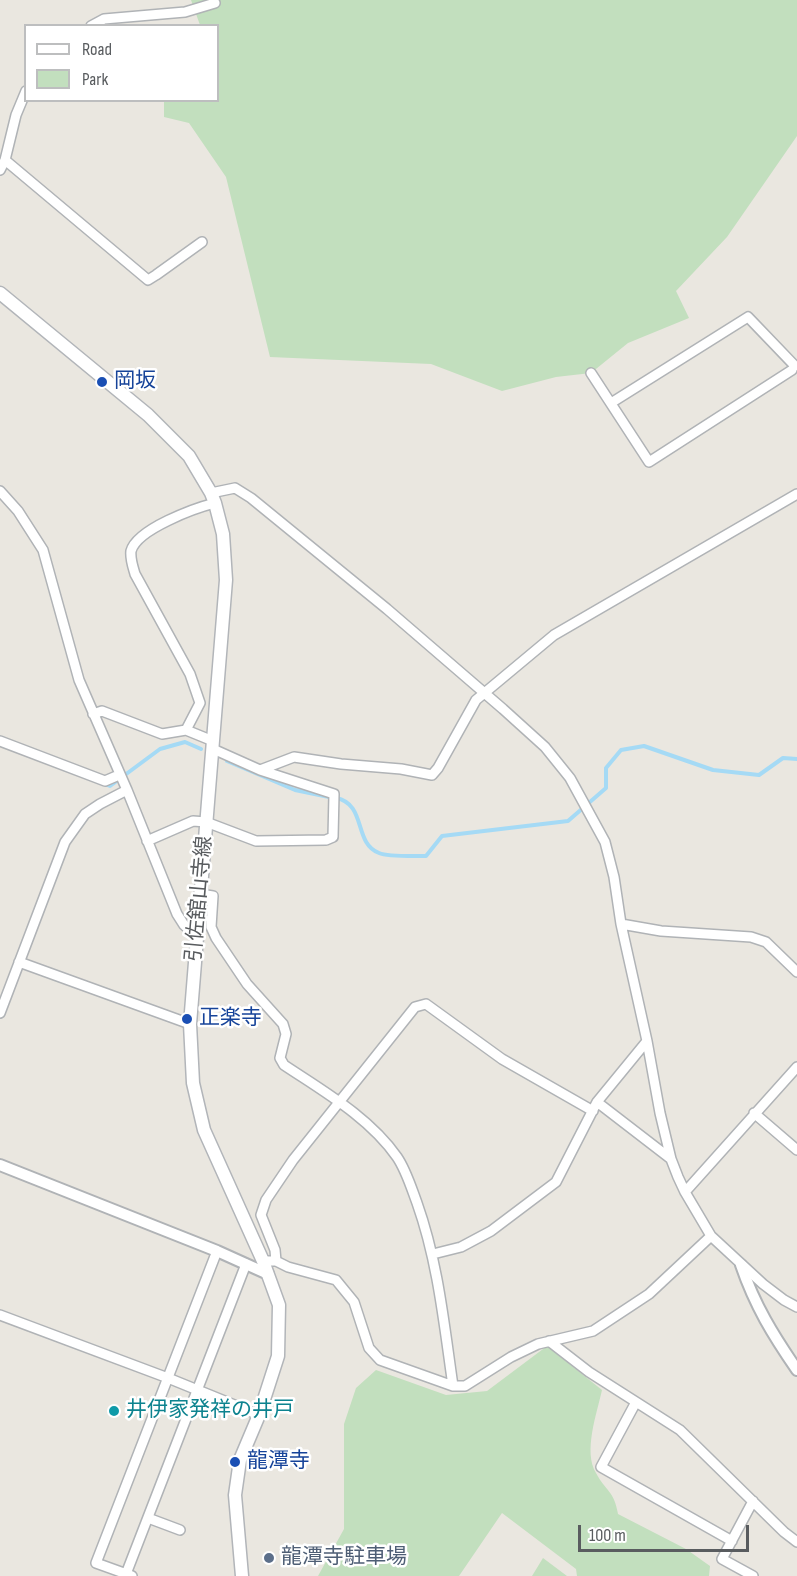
<!DOCTYPE html>
<meta charset="utf-8">
<style>
body{margin:0}
#map{position:relative;width:797px;height:1576px;overflow:hidden;background:#eae7e0;font-family:"Sofia Sans Condensed",sans-serif}
canvas{display:block}
.legend{position:absolute;left:24px;top:24px;width:195px;height:78px;box-sizing:border-box;background:#fff;border:2px solid #bdbebf;margin:0;padding:8px 10px;list-style:none;font-size:18px;color:#595c5f}
.legend li{display:flex;align-items:center;gap:12px;height:30px}
.legend b{width:30px;border:2px solid #bdbebf}
.scale{position:absolute;left:578px;top:1525px;width:171px;height:27px;box-sizing:border-box;border:3px solid #595c5f;border-top:0;padding-left:8px;font-size:18px;line-height:21px;white-space:nowrap;color:#595c5f;-webkit-text-stroke:4px #fff;paint-order:stroke}
</style>
<div id="map">
<canvas width="797" height="1576"></canvas>
<ul class="legend">
<li><b style="height:8px;background:#fff"></b>Road</li>
<li><b style="height:16px;background:#c2dfbe"></b>Park</li>
</ul>
<div class="scale">100 m</div>
</div>
<script>
const ctx = document.querySelector('canvas').getContext('2d');
ctx.lineJoin = 'round';
function paint(path, color) {
  ctx.fillStyle = color;
  ctx.fill(path, 'evenodd');
}
function stroke(path, color, width, dash) {
  ctx.strokeStyle = color;
  ctx.lineWidth = width;
  ctx.lineCap = dash ? 'butt' : 'round';
  ctx.setLineDash(dash || []);
  ctx.stroke(path);
}
function label(font, color, halo, rows, align = 'center') {
  ctx.font = font + ' "Sofia Sans Condensed","Noto Sans JP",sans-serif';
  ctx.lineWidth = 5;
  ctx.setLineDash([]);
  ctx.textBaseline = 'middle';
  ctx.strokeStyle = halo;
  ctx.fillStyle = color;
  for (const [text, x, y, turn = 0] of rows) {
    ctx.save();
    ctx.translate(x, y);
    ctx.rotate((+turn || 0) * Math.PI / 180);
    ctx.textAlign = isNaN(turn) ? turn : align;
    if (halo) ctx.strokeText(text, 0, 0);
    ctx.fillText(text, 0, 0);
    ctx.restore();
  }
}
paint(new Path2D(`
 M191 0H797V136L727 237 676 291 689 318 628 343 591 373 556 377 502 391 431 364 270 357 226 177 189 123 164 117V101L218 100V26L200 25Z
 M547 1346 602 1390C597 1413 583 1452 596 1473 606 1492 614 1490 618 1514L686 1549 710 1566 709 1576H577L576 1569 502 1513 459 1576H318L344 1529V1424L356 1388 376 1370 446 1395 487 1391Z
 M543 1558 567 1576H532Z`), '#c2dfbe');
stroke(new Path2D(`
 M227 761 295 790 329 797
 M105 784 110 786 160 749 185 742 201 749
 M336 798C367 804 353 843 379 853 388 857 416 856 426 856L442 836 568 821 606 788V768L621 750 644 746 713 770 759 775 783 758 797 759`), '#a5daf5', 4);
const minor = new Path2D(`
 M91 26 104 19 185 12 215 3
 M5 160 148 280 156 275 202 242
 M0 170 5 160 16 115 26 91
 M591 373 649 462 792 370
 M611 403 748 317 795 366
 M0 491 18 511 43 550 79 680 127 790 177 914 184 925 197 936
 M211 493 235 488 251 498 387 609 503 709 545 747 570 778 605 842 614 877 621 924 647 1041 660 1113 671 1159 678 1177 685 1192 711 1236 763 1284 784 1300 797 1307
 M93 714 102 711 162 734 186 730
 M0 741 105 781 119 775
 M213 741 186 730 200 703 190 674 135 574C133 567 130 559 131 551 137 529 195 508 215 503
 M213 749 260 770 294 757 341 764 401 769 432 775 438 768 476 700 554 635 797 494
 M147 841 193 821 206 822 256 841 326 840 333 837 334 794 260 770
 M200 894 213 896 211 927 216 938 247 984 283 1024 286 1034 280 1058 284 1065C323 1091 369 1117 397 1157 406 1170 411 1187 417 1203 438 1262 444 1324 453 1386
 M621 924 661 931 751 937 766 942 797 972
 M19 962 190 1024
 M0 1013 65 842 85 814 100 804 127 790
 M597 1102 671 1159
 M754 1113 797 1150
 M685 1192 797 1067
 M433 1254 461 1247 491 1231 556 1182 597 1102 647 1041
 M263 1261H276L288 1267 336 1280 354 1302 369 1348 380 1360 453 1386H465L511 1357 538 1344 593 1331 649 1294 711 1236
 M276 1261 275 1250 261 1215 266 1200 293 1160 415 1007 426 1004 502 1059 593 1111
 M0 1315 168 1378 259 1415
 M549 1341 589 1372 680 1430 784 1532 797 1542
 M636 1402 601 1467 732 1541
 M753 1501 722 1559 753 1576
 M148 1518 180 1530
 M126 1574 246 1264
 M132 1576 96 1563 217 1251`);
const tertiary = new Path2D(`
 M0 1165 217 1251 268 1274
 M741 1265C755 1306 773 1335 797 1370`);
const secondary = new Path2D(`
 M0 293 148 415 189 456 211 493 215 503 223 534 226 580 190 1024 193 1083 204 1130 263 1261 279 1305 278 1356 259 1415 240 1460 235 1495 242 1576`);
stroke(minor, '#b0b3b6', 12);
stroke(tertiary, '#b0b3b6', 14);
stroke(secondary, '#b2b5b9', 15);
stroke(minor, '#fff', 9);
stroke(tertiary, '#fff', 10);
stroke(secondary, '#fff', 12);
for (const [x, y, r, color] of [
 [102,382,6,"#1a4fb4"],
 [187,1019,6,"#1a4fb4"],
 [114,1411,6,"#0f9aa8"],
 [235,1462,6,"#1a4fb4"],
 [269,1558,6,"#5c6f8a"]
]) {
  const dot = new Path2D();
  dot.arc(x, y, r, 0, 2 * Math.PI);
  ctx.fillStyle = color;
  ctx.fill(dot);
  stroke(dot, '#fff', 2);
}
label('21px', '#164399', '#fff', [
 ["岡坂",114,382],
 ["正楽寺",199,1019],
 ["龍潭寺",247,1462]
], 'left');
label('21px', '#595c5f', '#fff', [
 ["引佐舘山寺線",200,899,-85]
]);
label('21px', '#0d838f', '#fff', [
 ["井伊家発祥の井戸",126,1411]
], 'left');
label('21px', '#4e5e75', '#fff', [
 ["龍潭寺駐車場",281,1558]
], 'left');
</script>
